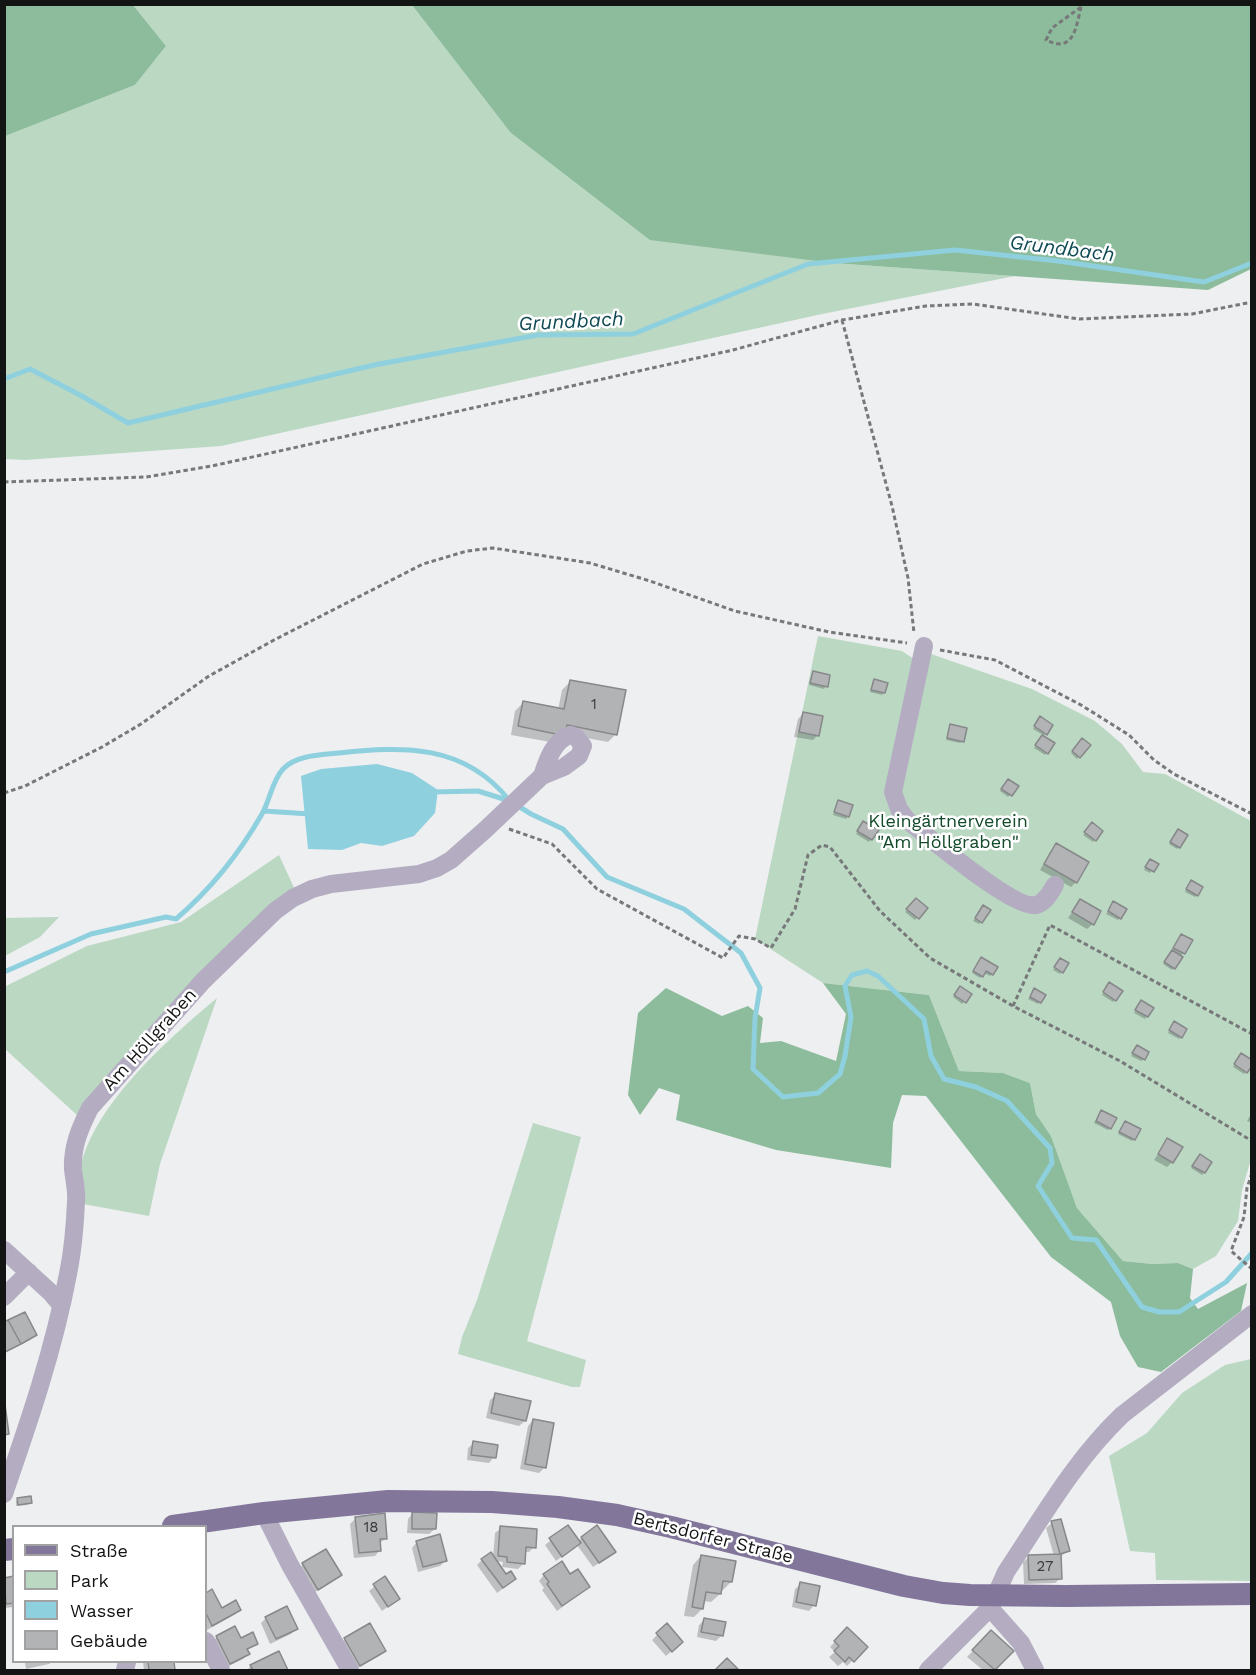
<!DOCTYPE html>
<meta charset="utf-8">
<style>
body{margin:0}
#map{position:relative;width:1256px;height:1675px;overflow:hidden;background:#eeeff1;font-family:"Work Sans",sans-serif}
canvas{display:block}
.frame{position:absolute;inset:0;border:6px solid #131414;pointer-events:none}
.legend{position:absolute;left:12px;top:1525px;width:195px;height:138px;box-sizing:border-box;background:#fff;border:2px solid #a1a1a1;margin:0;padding:8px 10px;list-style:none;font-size:18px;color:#131414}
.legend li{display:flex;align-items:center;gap:12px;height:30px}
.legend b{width:30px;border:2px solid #a1a1a1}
</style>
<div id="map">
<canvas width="1256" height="1675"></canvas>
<div class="frame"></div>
<ul class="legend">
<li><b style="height:8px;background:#82769b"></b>Straße</li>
<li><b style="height:16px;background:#bbd8c3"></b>Park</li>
<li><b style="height:16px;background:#8fd0df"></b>Wasser</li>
<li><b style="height:16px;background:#b2b3b5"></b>Gebäude</li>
</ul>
</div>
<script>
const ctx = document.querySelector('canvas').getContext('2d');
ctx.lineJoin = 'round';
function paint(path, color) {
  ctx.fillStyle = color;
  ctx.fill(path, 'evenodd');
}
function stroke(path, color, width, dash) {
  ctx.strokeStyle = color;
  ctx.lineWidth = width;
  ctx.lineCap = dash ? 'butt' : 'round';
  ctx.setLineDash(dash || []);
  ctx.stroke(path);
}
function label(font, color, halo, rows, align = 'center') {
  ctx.font = font + ' "Work Sans",sans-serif';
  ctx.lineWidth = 5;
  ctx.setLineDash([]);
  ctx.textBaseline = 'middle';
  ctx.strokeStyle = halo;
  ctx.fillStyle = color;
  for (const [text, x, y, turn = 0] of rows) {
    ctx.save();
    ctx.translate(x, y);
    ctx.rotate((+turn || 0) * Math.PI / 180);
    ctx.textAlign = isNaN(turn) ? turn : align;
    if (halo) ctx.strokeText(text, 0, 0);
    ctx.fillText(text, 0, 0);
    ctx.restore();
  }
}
paint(new Path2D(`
 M133 5H412L510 132 833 263 1015 276 822 314 221 446 25 460 5 459 4 136 135 85 166 46Z
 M818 636 902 651 914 659 931 654 1032 689 1095 721 1122 744 1143 772 1165 774 1251 821V1159L1242 1190 1238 1221 1216 1256 1193 1269 1178 1263 1152 1264 1123 1261 1077 1208 1051 1136 1036 1114 1030 1083 1003 1073 959 1071 929 995 823 983 755 939Z
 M279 855 296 892 78 1116 5 1049 4 987 87 946 181 922Z
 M59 917 40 937 5 956V918Z
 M217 998 160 1164 149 1216 83 1204C82 1196 79 1186 79 1177 86 1111 168 1039 217 998Z
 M533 1123 581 1137 527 1341 586 1360 580 1387H572L458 1354 462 1337 477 1300Z
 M1251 1359V1581L1156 1580 1155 1553 1130 1551 1109 1456 1147 1433 1182 1393 1225 1365Z`), '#bbd8c3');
paint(new Path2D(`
 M5 4 133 5 166 46 135 85 5 136Z
 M412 5H1251V269L1208 290 833 263 650 240 510 132Z
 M823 983 929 995 959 1071 1003 1073 1030 1083 1036 1114 1051 1136 1077 1208 1123 1261 1152 1264 1178 1263 1193 1269 1190 1298 1198 1309 1247 1283 1241 1311 1161 1372 1138 1367 1120 1336 1111 1302 1051 1257 926 1096 902 1095 893 1123 891 1168 776 1150 676 1120 680 1095 659 1088 640 1115 628 1095 638 1013 666 988 722 1016 748 1006 763 1018 760 1043 781 1041 836 1061 846 1014Z`), '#8cbc9b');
paint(new Path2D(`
 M377 764 412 773 438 790 435 813 414 836 382 846 361 843 342 850 308 849 301 776 321 769Z`), '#8fd0df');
paint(new Path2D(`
 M813 672 826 686 824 689 809 685Z
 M874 681 884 693 882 695 870 692Z
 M570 682 616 734 608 742 565 734 556 743 511 735 515 711 523 703 558 710 562 690Z
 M803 714 818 735 813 740 794 737 798 719Z
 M1038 721 1046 734 1042 737 1047 753 1045 755 1034 748 1043 735 1033 729Z
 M950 726 963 741 960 743 946 740Z
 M1082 740 1089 745 1077 759 1071 753Z
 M1006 783 1017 786 1008 797 1000 791Z
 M839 801 848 816 846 819 833 815Z
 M861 825 877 830 869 842 856 834Z
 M1090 826 1095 840 1093 842 1083 835Z
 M1176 833 1179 847 1177 849 1169 844Z
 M1057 845 1076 882 1071 887 1040 870 1051 850Z
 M1148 863 1156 864 1150 873 1144 870Z
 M1189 884 1197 895 1195 897 1185 892Z
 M916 900 926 908 915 920 905 912Z
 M1080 901 1093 924 1087 929 1068 918Z
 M1112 905 1120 918 1118 920 1106 914Z
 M981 909V922L979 924 973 921Z
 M1179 938 1191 941 1172 970 1163 964Z
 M979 961 992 974 990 976 984 973 980 978 972 973Z
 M1058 962 1062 972 1060 974 1053 970Z
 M1107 986 1115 1000 1113 1002 1102 995Z
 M958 990 964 1002 962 1004 953 997Z
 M1034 990 1040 1002 1038 1004 1028 999Z
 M1139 1004 1152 1008 1145 1019 1134 1013Z
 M1172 1025 1181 1037 1179 1039 1168 1033Z
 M1135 1049 1144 1059 1141 1061 1131 1056Z
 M1239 1057 1246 1072 1244 1074 1233 1067Z
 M1252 1112V1123L1247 1121Z
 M1099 1114 1110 1128 1108 1130 1094 1123Z
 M1125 1122 1134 1139 1132 1141 1118 1134Z
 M1168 1140 1172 1162 1167 1167 1154 1160Z
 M1198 1158 1204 1173 1202 1175 1191 1168Z
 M4 1324 35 1335 30 1340 4 1353Z
 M496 1395 525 1421 519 1426 486 1418 490 1400Z
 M533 1420 545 1467 539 1473 520 1469 528 1426Z
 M474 1443 494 1457 489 1463 467 1460 468 1448Z
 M18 1499 30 1503 28 1505 16 1506V1501Z
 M413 1513 435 1529 429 1534 407 1533 408 1519Z
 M356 1518 386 1538 379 1544 380 1550 375 1556 354 1558 350 1524Z
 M1052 1523 1068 1551 1060 1557 1061 1578 1055 1583 1024 1584 1023 1562 1029 1557 1054 1556 1046 1528Z
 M568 1527 578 1541 582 1538 608 1557 593 1567 577 1545 556 1561 545 1545Z
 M501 1528 534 1547 529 1552H524V1563L518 1569 502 1567 503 1562 496 1561 509 1584 497 1593 477 1565 482 1560 493 1558 495 1533Z
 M417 1542 446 1560 440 1566 418 1572 412 1548Z
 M701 1556 731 1582 723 1590H720V1594L711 1602 703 1601 702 1609 694 1617 684 1616 693 1565Z
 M303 1564 340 1575 312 1594 298 1570Z
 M544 1575 570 1576 589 1587 557 1611 542 1590 544 1588 539 1581Z
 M14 1578V1607L4 1608V1579Z
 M385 1578 398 1599 382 1611 369 1591Z
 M801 1584 814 1605 809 1611 792 1607 795 1589Z
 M211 1591 221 1610H239L234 1615 207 1630 206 1594Z
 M266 1618 296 1629 291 1634 270 1644 261 1623Z
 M704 1620 722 1635 716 1641 697 1637 699 1625Z
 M667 1625 676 1647 666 1656 652 1640Z
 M847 1629 866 1647 847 1666 843 1662 838 1666 829 1657 835 1652 830 1647Z
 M991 1632 1012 1651 993 1670H983L967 1657Z
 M217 1637 241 1640 256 1643 246 1651 248 1654 243 1659 225 1668 212 1642Z
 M345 1639 384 1651 379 1656 354 1670 340 1644Z
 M278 1653 287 1670H247L251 1666Z
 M727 1660 736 1669 716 1670 725 1662Z
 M25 1662H52L49 1664 26 1669Z
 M143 1662H173L174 1670H144Z`), '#0003');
stroke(new Path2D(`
 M4 379 30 369 80 395 128 423 374 365 538 335 633 334 808 264 955 250 1058 261 1204 282 1252 263
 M432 792 478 791 510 801 531 814 563 829 607 877 684 909 741 953 760 988 755 1018 753 1069 783 1097 818 1093 840 1074 845 1056 851 1017 845 986 852 975 867 971 878 976 924 1019 931 1056 944 1079 976 1087 1007 1101 1050 1148 1052 1163 1038 1186 1072 1238 1096 1240 1142 1307 1159 1312H1179L1226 1282 1252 1253
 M264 811 310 814
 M4 972 91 934 166 917 176 919C211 889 239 854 262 814 270 800 272 781 283 769 296 755 321 755 339 753 404 746 464 744 509 800`), '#8fd0df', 5);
const building = new Path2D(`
 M813 671 830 675 828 687 810 683Z
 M874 679 888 683 885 693 871 690Z
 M570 680 626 690 617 735 567 725 565 736 518 726 523 701 564 709Z
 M803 712 823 716 819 736 799 732Z
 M1040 716 1053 725 1047 735 1034 726Z
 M950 724 967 728 964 742 947 738Z
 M1042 735 1055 743 1048 754 1035 745Z
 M1082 738 1091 745 1080 758 1072 751Z
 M1008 779 1019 786 1012 796 1001 789Z
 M838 800 853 805 849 817 834 812Z
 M863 821 879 830 872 840 857 831Z
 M1092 822 1103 831 1096 841 1084 832Z
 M1178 829 1188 835 1180 848 1170 842Z
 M1056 843 1089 862 1077 883 1044 864Z
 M1150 859 1159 864 1154 872 1145 867Z
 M1191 880 1203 887 1198 896 1186 889Z
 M916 898 928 908 919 919 906 909Z
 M1080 899 1101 911 1094 925 1072 912Z
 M1113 901 1127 909 1121 919 1108 911Z
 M983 905 991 910 982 923 975 918Z
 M1181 934 1193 940 1185 954 1173 948Z
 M1172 950 1183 957 1175 969 1164 962Z
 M981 957 998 967 993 975 986 971 983 977 973 971Z
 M1060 958 1069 963 1063 973 1054 967Z
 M1109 982 1123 991 1116 1001 1103 992Z
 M960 986 972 994 966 1003 954 995Z
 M1034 988 1046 995 1041 1003 1030 997Z
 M1141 1000 1154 1008 1148 1017 1135 1010Z
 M1174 1021 1187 1029 1182 1038 1169 1030Z
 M1137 1045 1149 1052 1145 1060 1132 1053Z
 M1241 1053 1252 1060V1066L1247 1073 1234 1064Z
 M1101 1110 1117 1118 1111 1129 1096 1121Z
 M1125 1121 1141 1129 1135 1140 1119 1132Z
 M1167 1138 1183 1147 1173 1163 1158 1154Z
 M1200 1154 1212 1162 1205 1173 1192 1166Z
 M25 1312 37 1335 21 1344 8 1320Z
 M8 1320 21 1344 5 1352 4 1322Z
 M495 1393 531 1401 526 1421 491 1413Z
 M4 1397 9 1434 4 1435Z
 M533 1419 554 1423 546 1468 525 1464Z
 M473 1441 498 1445 496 1458 471 1455Z
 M31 1496 32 1503 18 1505 17 1498Z
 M412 1512 437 1513 436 1529H412Z
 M385 1513 387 1539H380L381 1551 359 1553 355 1517Z
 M1061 1519 1070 1551 1060 1554 1051 1521Z
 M568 1525 581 1543 562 1557 549 1538Z
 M597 1525 616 1552 599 1563 581 1537Z
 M500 1526 537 1529 536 1548 526 1547 525 1564 507 1562V1557L498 1556Z
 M440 1534 447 1561 423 1567 416 1541Z
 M326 1549 342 1575 318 1590 302 1563Z
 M491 1552 506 1574 511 1571 516 1579 503 1588 481 1559Z
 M1061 1554 1062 1579 1029 1580 1028 1555Z
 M701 1555 736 1561 732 1582 723 1581 721 1594 706 1592 703 1609 692 1607Z
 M562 1561 570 1574 578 1569 590 1587 562 1606 547 1584 549 1582 543 1574Z
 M14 1576V1603L6 1604 4 1578Z
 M385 1576 400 1599 388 1607 373 1584Z
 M800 1582 820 1586 816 1606 796 1602Z
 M212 1589 222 1608 236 1600 241 1610 212 1626 206 1613V1593Z
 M287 1606 298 1629 276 1639 265 1617Z
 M704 1618 726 1622 723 1636 701 1632Z
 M370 1623 386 1651 360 1666 344 1638Z
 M667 1623 683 1642 672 1652 656 1633Z
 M235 1626 241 1638 253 1632 258 1644 247 1649 250 1654 230 1664 216 1636Z
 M847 1627 868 1647 854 1662 849 1657 845 1662 834 1651 839 1646 834 1641Z
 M991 1630 1014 1651 995 1670 972 1650Z
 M279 1651 288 1670H253L250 1665Z
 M727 1658 738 1669 716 1670H715Z
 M148 1662H174L175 1670H149Z`);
paint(building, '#b2b3b5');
stroke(building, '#87888a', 1.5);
stroke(new Path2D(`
 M1081 7 1052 28 1046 40C1076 55 1076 23 1082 4
 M842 320 892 506 908 578 914 633
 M4 482 146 477 212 466 733 350 842 320 926 306 973 304 1079 319 1192 314 1252 302
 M940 650 995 660 1081 705 1129 735 1154 760 1174 774 1252 814
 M4 793 25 786 102 747 141 724 209 676 274 640 423 564 467 551 493 548 590 563 650 581 735 611 829 632 907 643
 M509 829 552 844 597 889 723 958 739 936 755 939 771 948 795 909 808 855 822 845 830 847 880 911 930 958 1013 1006 1120 1061 1252 1141
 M1013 1006 1050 925 1252 1034
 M1252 1173 1247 1188 1244 1217 1231 1251 1252 1269`), '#777879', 3, [4.5, 3]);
stroke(new Path2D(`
 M924 646 893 792 899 809 907 820C928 836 1014 910 1036 905 1045 903 1050 893 1055 885
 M4 1250 50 1292 61 1305
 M4 1297 29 1272
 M4 1494C29 1422 54 1349 68 1274 73 1250 75 1225 76 1201 77 1190 74 1180 73 1169 72 1146 80 1128 90 1108L203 981 275 911 293 898 312 889 331 884 419 874 437 868 451 860 485 830 542 776 564 767 579 756 583 746 576 737 571 735C554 739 547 761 542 776
 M264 1513 290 1565 350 1670
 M990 1608 1021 1643 1035 1670
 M206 1641 221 1670
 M125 1670 127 1662
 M928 1670 990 1608 1006 1572C1042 1518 1074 1461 1122 1415L1252 1314`), '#b4adc2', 18);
stroke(new Path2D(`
 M173 1526 264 1513 388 1501 492 1502 558 1507 617 1515 671 1527 904 1586 943 1593 970 1595 1066 1596 1252 1594
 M4 1550 14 1549`), '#82769b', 22);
label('15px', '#3b3c3c', null, [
 ["1",594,705],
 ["18",371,1528],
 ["27",1045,1567]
]);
label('18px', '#114929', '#fff', [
 ["Kleingärtnerverein",948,822],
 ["\"Am Höllgraben\"",948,843]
]);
label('18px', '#131414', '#fff', [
 ["Am Höllgraben",150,1040,-48],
 ["Bertsdorfer Straße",713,1538,14]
]);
label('italic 20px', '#104a55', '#fff', [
 ["Grundbach",1062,249,7],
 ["Grundbach",571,322,-3]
]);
</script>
